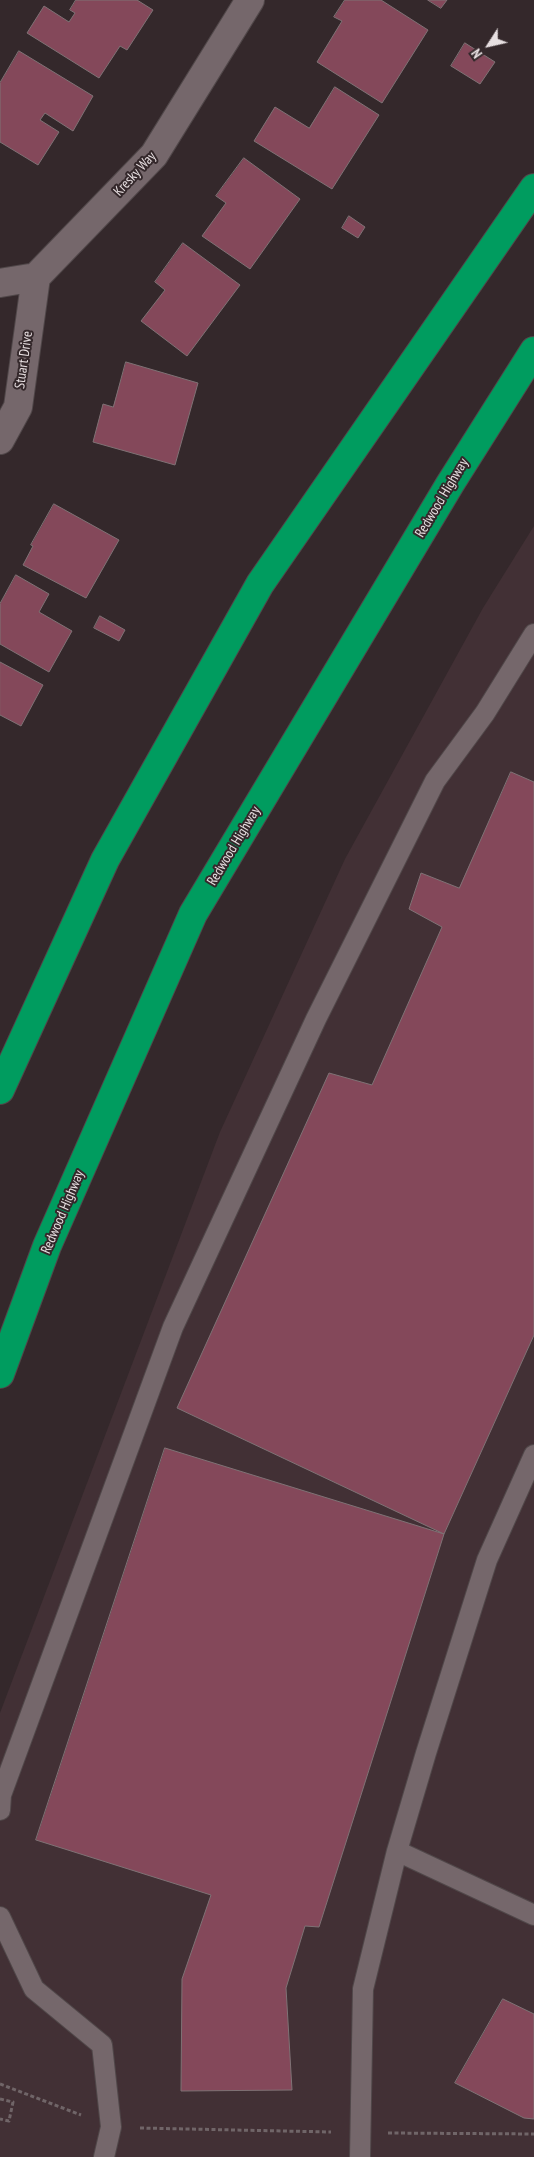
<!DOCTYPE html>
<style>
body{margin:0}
#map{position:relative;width:534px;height:2157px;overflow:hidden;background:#34282b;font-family:"PT Sans Narrow",sans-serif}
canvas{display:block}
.north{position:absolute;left:464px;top:20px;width:50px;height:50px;-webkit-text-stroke:4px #34282b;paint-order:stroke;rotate:235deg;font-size:14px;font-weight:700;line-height:20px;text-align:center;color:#e7dfe1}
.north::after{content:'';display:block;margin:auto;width:18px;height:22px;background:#e7dfe1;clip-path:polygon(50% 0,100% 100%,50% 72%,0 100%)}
</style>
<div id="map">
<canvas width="534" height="2157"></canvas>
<div class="north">N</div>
</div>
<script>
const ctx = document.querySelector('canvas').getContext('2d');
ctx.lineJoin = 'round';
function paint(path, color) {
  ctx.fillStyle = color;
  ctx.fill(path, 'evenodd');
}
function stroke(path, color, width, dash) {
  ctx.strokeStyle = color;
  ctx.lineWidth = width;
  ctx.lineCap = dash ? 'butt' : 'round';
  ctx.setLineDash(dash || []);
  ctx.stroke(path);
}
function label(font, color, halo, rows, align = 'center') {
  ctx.font = font + ' "PT Sans Narrow",sans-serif';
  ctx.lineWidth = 4;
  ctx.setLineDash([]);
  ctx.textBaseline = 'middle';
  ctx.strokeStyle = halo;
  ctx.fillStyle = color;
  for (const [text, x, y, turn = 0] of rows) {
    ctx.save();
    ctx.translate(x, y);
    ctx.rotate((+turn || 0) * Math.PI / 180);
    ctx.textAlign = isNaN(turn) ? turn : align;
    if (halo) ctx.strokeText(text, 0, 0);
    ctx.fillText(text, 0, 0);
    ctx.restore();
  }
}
paint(new Path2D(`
 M534 526V2157H0V1713L220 1132 345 859 483 608Z`), '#423035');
const building = new Path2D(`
 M76 0H137L153 10 127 50 120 46 99 78 27 33 44 6 69 22 75 13 70 10Z
 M345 0H381L428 30 382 103 317 62 342 21 334 17Z
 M428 0H447L441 8Z
 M465 43 495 62 480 84 451 66Z
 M19 51 93 96 73 131 45 113 40 120 59 132 38 165 0 142V83Z
 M335 87 379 115 332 189 254 141 275 107 309 128Z
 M244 158 300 199 250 269 202 236 226 203 216 196Z
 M349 216 365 227 358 238 342 228Z
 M183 243 240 285 187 356 141 321 165 290 155 282Z
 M126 362 198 383 175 465 93 442 103 404 113 407Z
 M54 504 119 540 86 598 23 565 33 546 31 545Z
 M16 575 49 594 39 612 72 631 49 672 0 644V604Z
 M100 616 125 630 119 641 94 628Z
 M0 662 43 685 21 726 0 715Z
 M511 772 534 782V1335L444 1534 177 1408 329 1073 372 1085 442 927 409 909 421 873 459 888Z
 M165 1448 444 1534 319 1927 305 1926 286 1988 292 2090 181 2091 182 1979 211 1895 36 1840Z
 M503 1999 534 2014V2119L524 2118 455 2083Z`);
paint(building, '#84485a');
stroke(building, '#7f7275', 1);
const service = new Path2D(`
 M0 1810 1 1795 173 1327 316 1019 435 781 485 713 534 634
 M397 1851 534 1915
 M0 1917 34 1989 102 2045 111 2127 104 2157
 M360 2157 363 1989 397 1851 426 1753 487 1560 534 1455`);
const minor = new Path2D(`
 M0 283 36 277 154 155 250 0
 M0 440 18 407 36 277`);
const motorway = new Path2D(`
 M0 1090 105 860 260 584 534 188
 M0 1374 47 1246 193 914 450 484 534 351`);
stroke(service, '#504749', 22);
stroke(minor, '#504749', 30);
stroke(motorway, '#504749', 30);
stroke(new Path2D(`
 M0 2084 81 2115
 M0 2099 13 2102 9 2121 0 2119
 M140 2128 331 2132
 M388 2133 534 2134`), '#706568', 3, [4, 2.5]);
stroke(service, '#75676b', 20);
stroke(minor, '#75676b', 28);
stroke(motorway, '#009c5f', 28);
label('14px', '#e7dfe1', '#34282b', [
 ["Kresky Way",135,174,-47],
 ["Stuart Drive",24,360,-82],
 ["Redwood Highway",442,498,-59],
 ["Redwood Highway",234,846,-59],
 ["Redwood Highway",63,1212,-67]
]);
</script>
